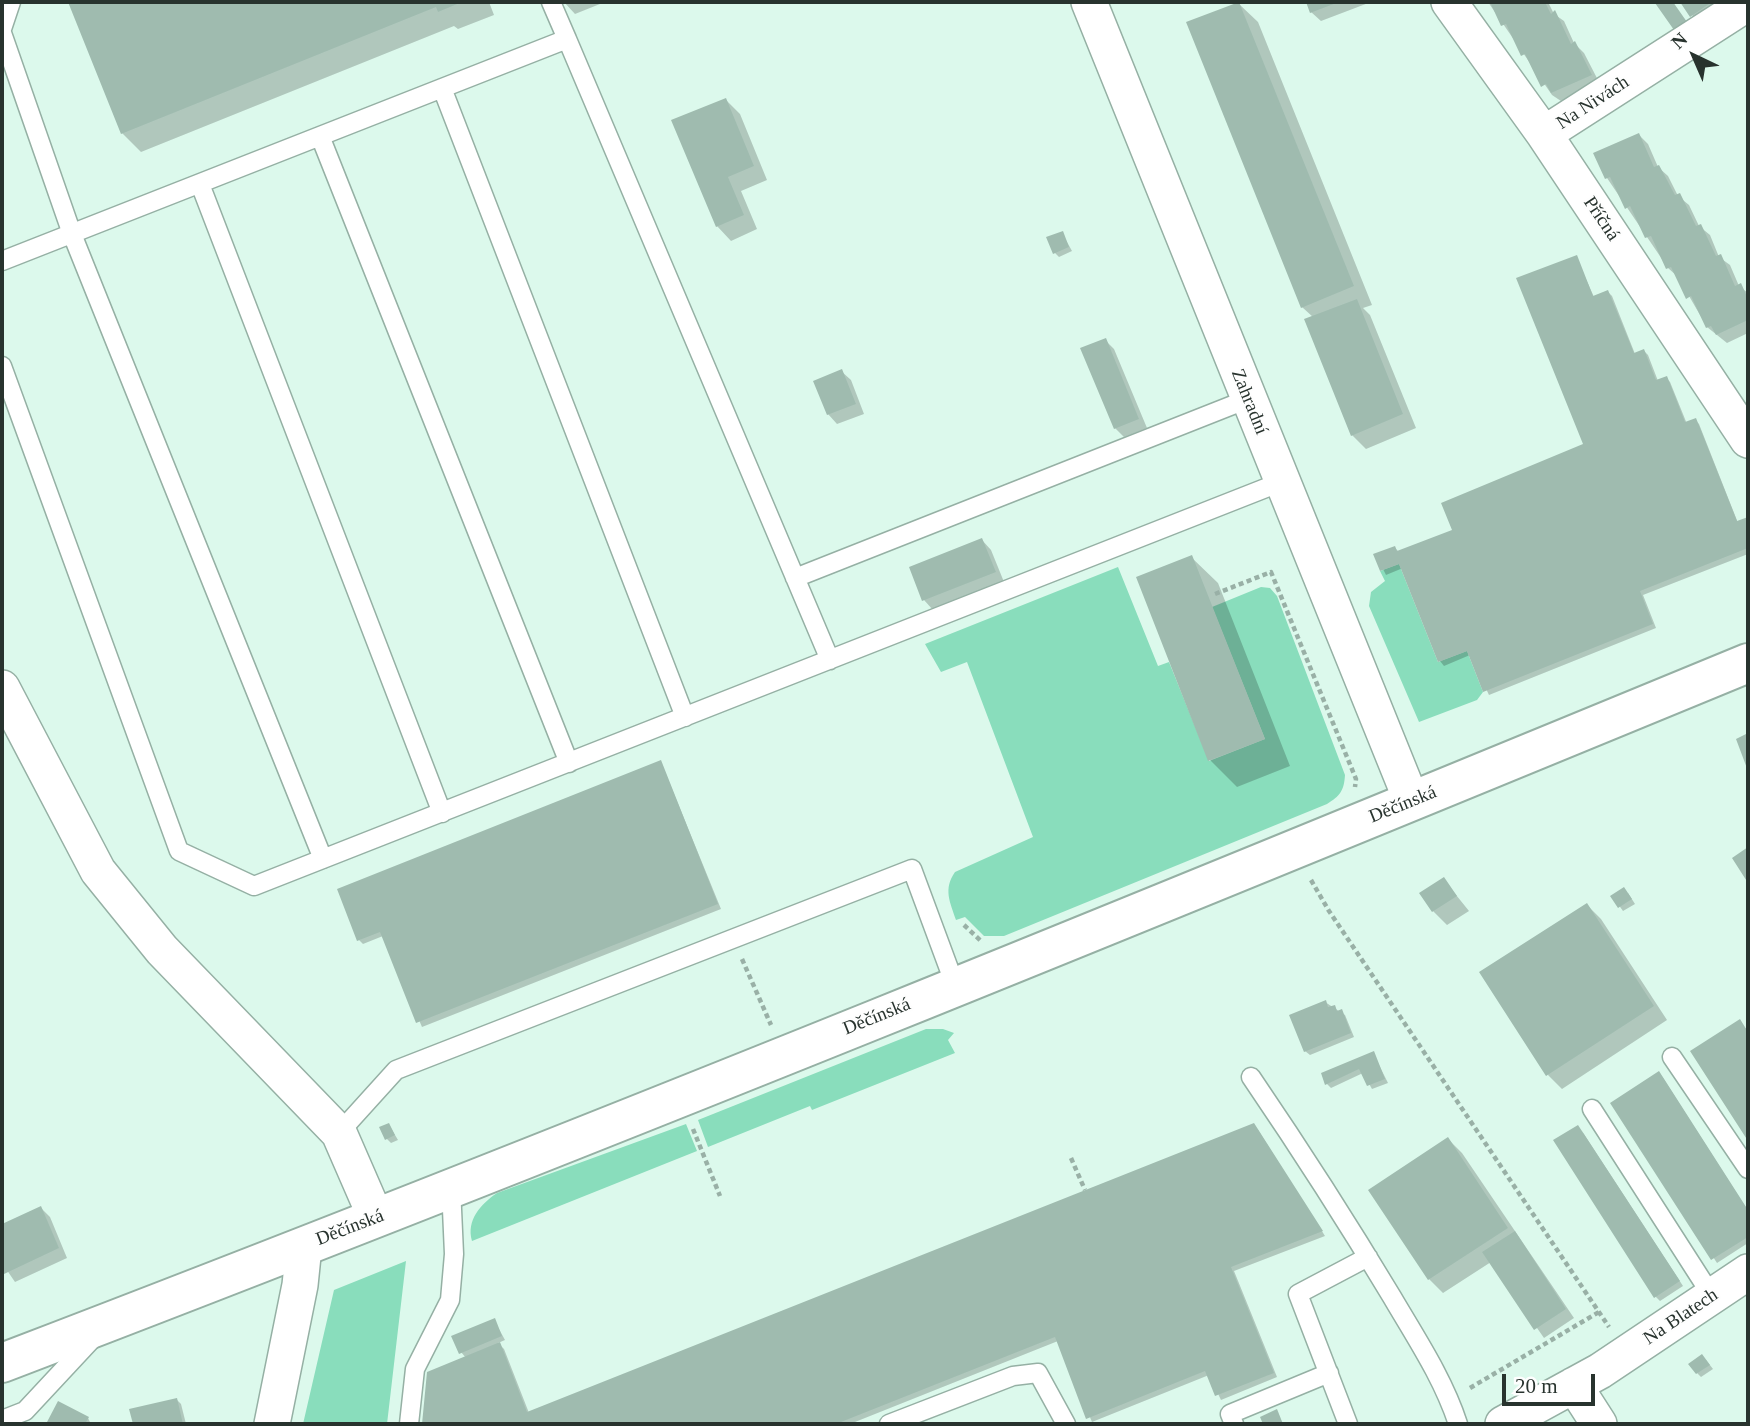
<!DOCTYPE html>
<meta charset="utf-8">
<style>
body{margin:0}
#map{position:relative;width:1750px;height:1426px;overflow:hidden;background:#dcf9ec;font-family:Georgia,serif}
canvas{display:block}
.frame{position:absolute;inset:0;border:4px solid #28332e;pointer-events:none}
.north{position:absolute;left:1659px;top:21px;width:70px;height:70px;-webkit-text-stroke:5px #fefefe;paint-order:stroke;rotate:316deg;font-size:19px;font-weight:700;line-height:28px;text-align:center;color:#28332e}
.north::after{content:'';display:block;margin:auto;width:24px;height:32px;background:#28332e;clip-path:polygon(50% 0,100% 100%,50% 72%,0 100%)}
.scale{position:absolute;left:1502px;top:1374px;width:93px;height:32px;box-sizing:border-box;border:4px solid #28332e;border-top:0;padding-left:9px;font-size:21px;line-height:24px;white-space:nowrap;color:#28332e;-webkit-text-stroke:5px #fefefe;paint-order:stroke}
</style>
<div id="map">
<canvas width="1750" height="1426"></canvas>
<div class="frame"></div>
<div class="north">N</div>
<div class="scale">20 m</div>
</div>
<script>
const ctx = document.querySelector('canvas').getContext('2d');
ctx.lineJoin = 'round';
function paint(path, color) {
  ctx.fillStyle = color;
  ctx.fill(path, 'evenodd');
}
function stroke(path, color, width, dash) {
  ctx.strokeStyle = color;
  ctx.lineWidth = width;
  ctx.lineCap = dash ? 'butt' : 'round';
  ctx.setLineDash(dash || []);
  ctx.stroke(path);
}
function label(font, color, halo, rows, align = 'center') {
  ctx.font = font + ' Georgia,serif';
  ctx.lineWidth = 5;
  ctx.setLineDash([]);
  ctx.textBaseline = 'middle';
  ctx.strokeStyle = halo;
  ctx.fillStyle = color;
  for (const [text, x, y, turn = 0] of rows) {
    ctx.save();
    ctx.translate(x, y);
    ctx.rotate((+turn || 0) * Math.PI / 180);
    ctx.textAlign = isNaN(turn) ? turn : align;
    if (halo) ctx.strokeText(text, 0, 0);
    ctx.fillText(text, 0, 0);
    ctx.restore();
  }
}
paint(new Path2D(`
 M1399 564 1438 662 1467 651 1483 692 1477 700 1419 722 1369 606 1371 592 1385 581 1380 571Z
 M1118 567 1158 666 1169 662 1209 761 1265 739 1212 607 1261 587 1270 588 1277 596 1345 775C1344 791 1340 796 1327 804L1004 936H984L965 917 956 920C950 902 943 889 955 872L1033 837 967 662 941 672 925 644Z
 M926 1029H943L954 1033 948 1040 955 1053 812 1110 810 1106 708 1147 698 1120Z
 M686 1124 697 1151 472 1241C466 1220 481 1204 497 1193Z
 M406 1261 387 1424H303L334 1290Z`), '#89ddbc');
paint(new Path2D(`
 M69 2H489L494 15 458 29 454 26 141 152 122 133Z
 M564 2H605L575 14Z
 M1307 2H1371L1321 21 1311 12Z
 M1488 2H1548L1554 14 1564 21 1574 43 1584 53 1600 84 1561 101 1552 95Z
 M1682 2H1721L1696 20Z
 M1239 4 1258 22 1372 305 1363 308 1370 315 1416 428 1366 449 1352 435 1314 318 1302 307Z
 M726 100 740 114 767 180 741 191 757 229 731 241 717 226Z
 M1639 135 1648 144 1658 167 1668 176 1678 196 1689 205 1699 226 1710 235 1719 257 1730 265 1739 286 1748 293V333L1727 343 1707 327 1678 277 1668 268 1607 178 1596 154Z
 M1062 233 1072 251 1059 257 1055 253Z
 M1576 257 1594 297 1608 292 1612 296 1635 354 1644 351 1648 355 1658 381 1666 378 1670 382 1687 424 1695 420 1699 424 1738 523 1748 519V554L1643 595 1656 628 1489 695 1470 655 1444 666 1440 661 1403 568 1386 575 1376 555 1395 548 1399 552 1454 531 1586 445Z
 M1105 340 1114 349 1147 428 1124 437 1115 428Z
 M841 371 851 380 864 414 837 424 828 414Z
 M982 540 991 550 1004 582 933 610 924 600 911 568Z
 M1191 557 1218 583 1290 766 1237 787 1210 760Z
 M661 762 721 909 422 1027 383 936 363 944 359 940Z
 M1444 880 1469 911 1447 925 1433 911Z
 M1628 893 1635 904 1623 911 1613 897Z
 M1587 905 1601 919 1667 1020 1562 1089 1548 1075Z
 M1325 1002 1345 1015 1354 1037 1310 1055 1305 1051Z
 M1740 1021 1748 1032V1138L1693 1051Z
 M1373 1053 1388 1083 1372 1089 1363 1073 1331 1088 1327 1084 1323 1074Z
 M1663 1078 1748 1211V1243L1717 1263 1613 1103Z
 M389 1125 398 1140 391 1143 387 1139Z
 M1258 1130 1325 1236 1234 1271 1277 1377 1221 1400 1209 1375 1092 1422 1058 1341 850 1424H424L428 1373 466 1358 461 1352 494 1320 505 1340 498 1343 504 1349 529 1413Z
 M1582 1131 1683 1286 1660 1301 1655 1296Z
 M1448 1139 1462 1153 1574 1318 1544 1338 1491 1262 1443 1293 1429 1279 1370 1190Z
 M41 1208 50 1217 67 1258 15 1282 2 1263V1225Z
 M1706 1360 1713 1369 1701 1377 1697 1373Z
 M177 1400 181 1404 186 1424H135L131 1410Z
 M88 1418 91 1424 49 1422Z`), '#0003');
paint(new Path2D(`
 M68 2H462L438 12 436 7 121 134Z
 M1239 2 1354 286 1301 308 1186 22Z
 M1306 2H1339L1310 13Z
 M1490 2H1545L1551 14 1555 10 1571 44 1575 41 1592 75 1551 93 1546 84 1541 87 1525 54 1521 56 1506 24 1501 26Z
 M1658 2H1673L1687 22 1674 30 1655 3Z
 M1680 2H1712L1690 17Z
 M726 98 754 166 728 177 744 215 716 227 671 120Z
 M1639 133 1654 167 1659 165 1675 195 1680 193 1696 226 1701 224 1716 256 1721 254 1735 286 1741 283 1748 299V320L1716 335 1711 326 1706 328 1691 296 1686 299 1671 267 1666 269 1651 236 1645 238 1630 206 1625 209 1610 177 1605 179 1593 153Z
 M1063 231 1069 247 1053 254 1046 237Z
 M1577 255 1593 296 1608 290 1634 353 1644 349 1656 380 1667 376 1685 422 1696 418 1737 521 1748 517V548L1640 591 1653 624 1483 692 1467 651 1438 662 1399 564 1380 571 1373 554 1395 546 1397 551 1452 530 1441 503 1583 444 1516 278Z
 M1357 299 1403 414 1351 436 1304 319Z
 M1106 338 1139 419 1114 429 1080 348Z
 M842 369 856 404 827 415 813 381Z
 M982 538 996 572 922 601 909 567Z
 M1192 555 1265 739 1208 761 1136 577Z
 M1748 733V771L1736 739Z
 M661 760 718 904 416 1023 380 932 357 941 337 889Z
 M1748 847V883L1732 858Z
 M1444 877 1457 896 1432 912 1419 893Z
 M1624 887 1632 899 1618 908 1610 896Z
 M1587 903 1654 1006 1546 1076 1479 972Z
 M1326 1000 1328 1007 1335 1005 1337 1011 1342 1009 1351 1033 1304 1052 1289 1015Z
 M1740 1019 1748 1032V1141L1690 1051Z
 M1374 1051 1385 1079 1367 1086 1359 1069 1325 1085 1321 1073Z
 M1659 1071 1748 1210V1237L1711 1260 1610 1103Z
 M389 1123 395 1135 385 1140 379 1127Z
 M1254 1123 1323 1231 1231 1267 1274 1373 1215 1396 1205 1371 1086 1419 1055 1337 836 1424H422L427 1372 500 1342 527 1412Z
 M1578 1125 1680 1281 1654 1298 1553 1140Z
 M1448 1137 1508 1228 1428 1280 1368 1190Z
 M41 1206 59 1248 4 1274 2 1224Z
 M1515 1231 1566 1309 1534 1330 1482 1252Z
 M495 1318 502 1336 459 1354 451 1336Z
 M1702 1354 1710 1365 1696 1374 1688 1364Z
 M177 1398 183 1424H133L129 1409Z
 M58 1401 89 1417 85 1424 47 1422Z
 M1277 1409 1283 1424H1263L1260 1417Z`), '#9fbbaf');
const lane = new Path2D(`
 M551 2 567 39
 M2 29 11 2
 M2 33 72 234 323 859
 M442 88 685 717
 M320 136 569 763
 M200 184 442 813
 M2 261 567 39 830 660
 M2 366 179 851 254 886 1281 482
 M795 578 1248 399
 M1672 1057 1748 1169
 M1251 1077C1300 1149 1347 1222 1392 1297 1416 1338 1443 1378 1458 1424
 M1592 1109 1712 1296
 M339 1133 396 1070 912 869 955 985
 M2 1420 25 1411 94 1337
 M409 1424 415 1369 450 1300 454 1254 451 1187
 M889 1424 1013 1376 1038 1373 1066 1424
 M1234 1424 1230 1414 1329 1373
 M1348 1424 1298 1294 1368 1257`);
const street = new Path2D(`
 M1089 2 1412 802
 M1449 2 1544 134 1748 440
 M1544 134 1748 3
 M2 688 98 871 162 950 339 1133 376 1218
 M1574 1385 1599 1424
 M272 1424 300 1285 304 1246
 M1503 1424 1600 1371 1748 1272`);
const secondary = new Path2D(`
 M2 1363C588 1139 1168 902 1748 663`);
stroke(lane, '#95b0a4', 21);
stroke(street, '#95b0a4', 38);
stroke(secondary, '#95b0a4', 42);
stroke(new Path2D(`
 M1215 594 1271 572 1356 779 1355 787
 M1311 880 1329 911 1609 1327
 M964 925 981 941
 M742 959 771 1025
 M693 1129 720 1196
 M1071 1158 1085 1190
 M1470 1388 1599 1312`), '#99b0a6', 4.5, [5, 3.5]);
stroke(lane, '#fff', 18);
stroke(street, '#fff', 35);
stroke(secondary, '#fff', 38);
label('19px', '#28332e', '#fefefe', [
 ["Na Nivách",1593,103,-33],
 ["Příčná",1601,219,56],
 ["Zahradní",1249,402,68],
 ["Děčínská",1403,805,-22],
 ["Děčínská",877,1017,-22],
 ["Děčínská",350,1228,-21],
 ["Na Blatech",1681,1317,-34]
]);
</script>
